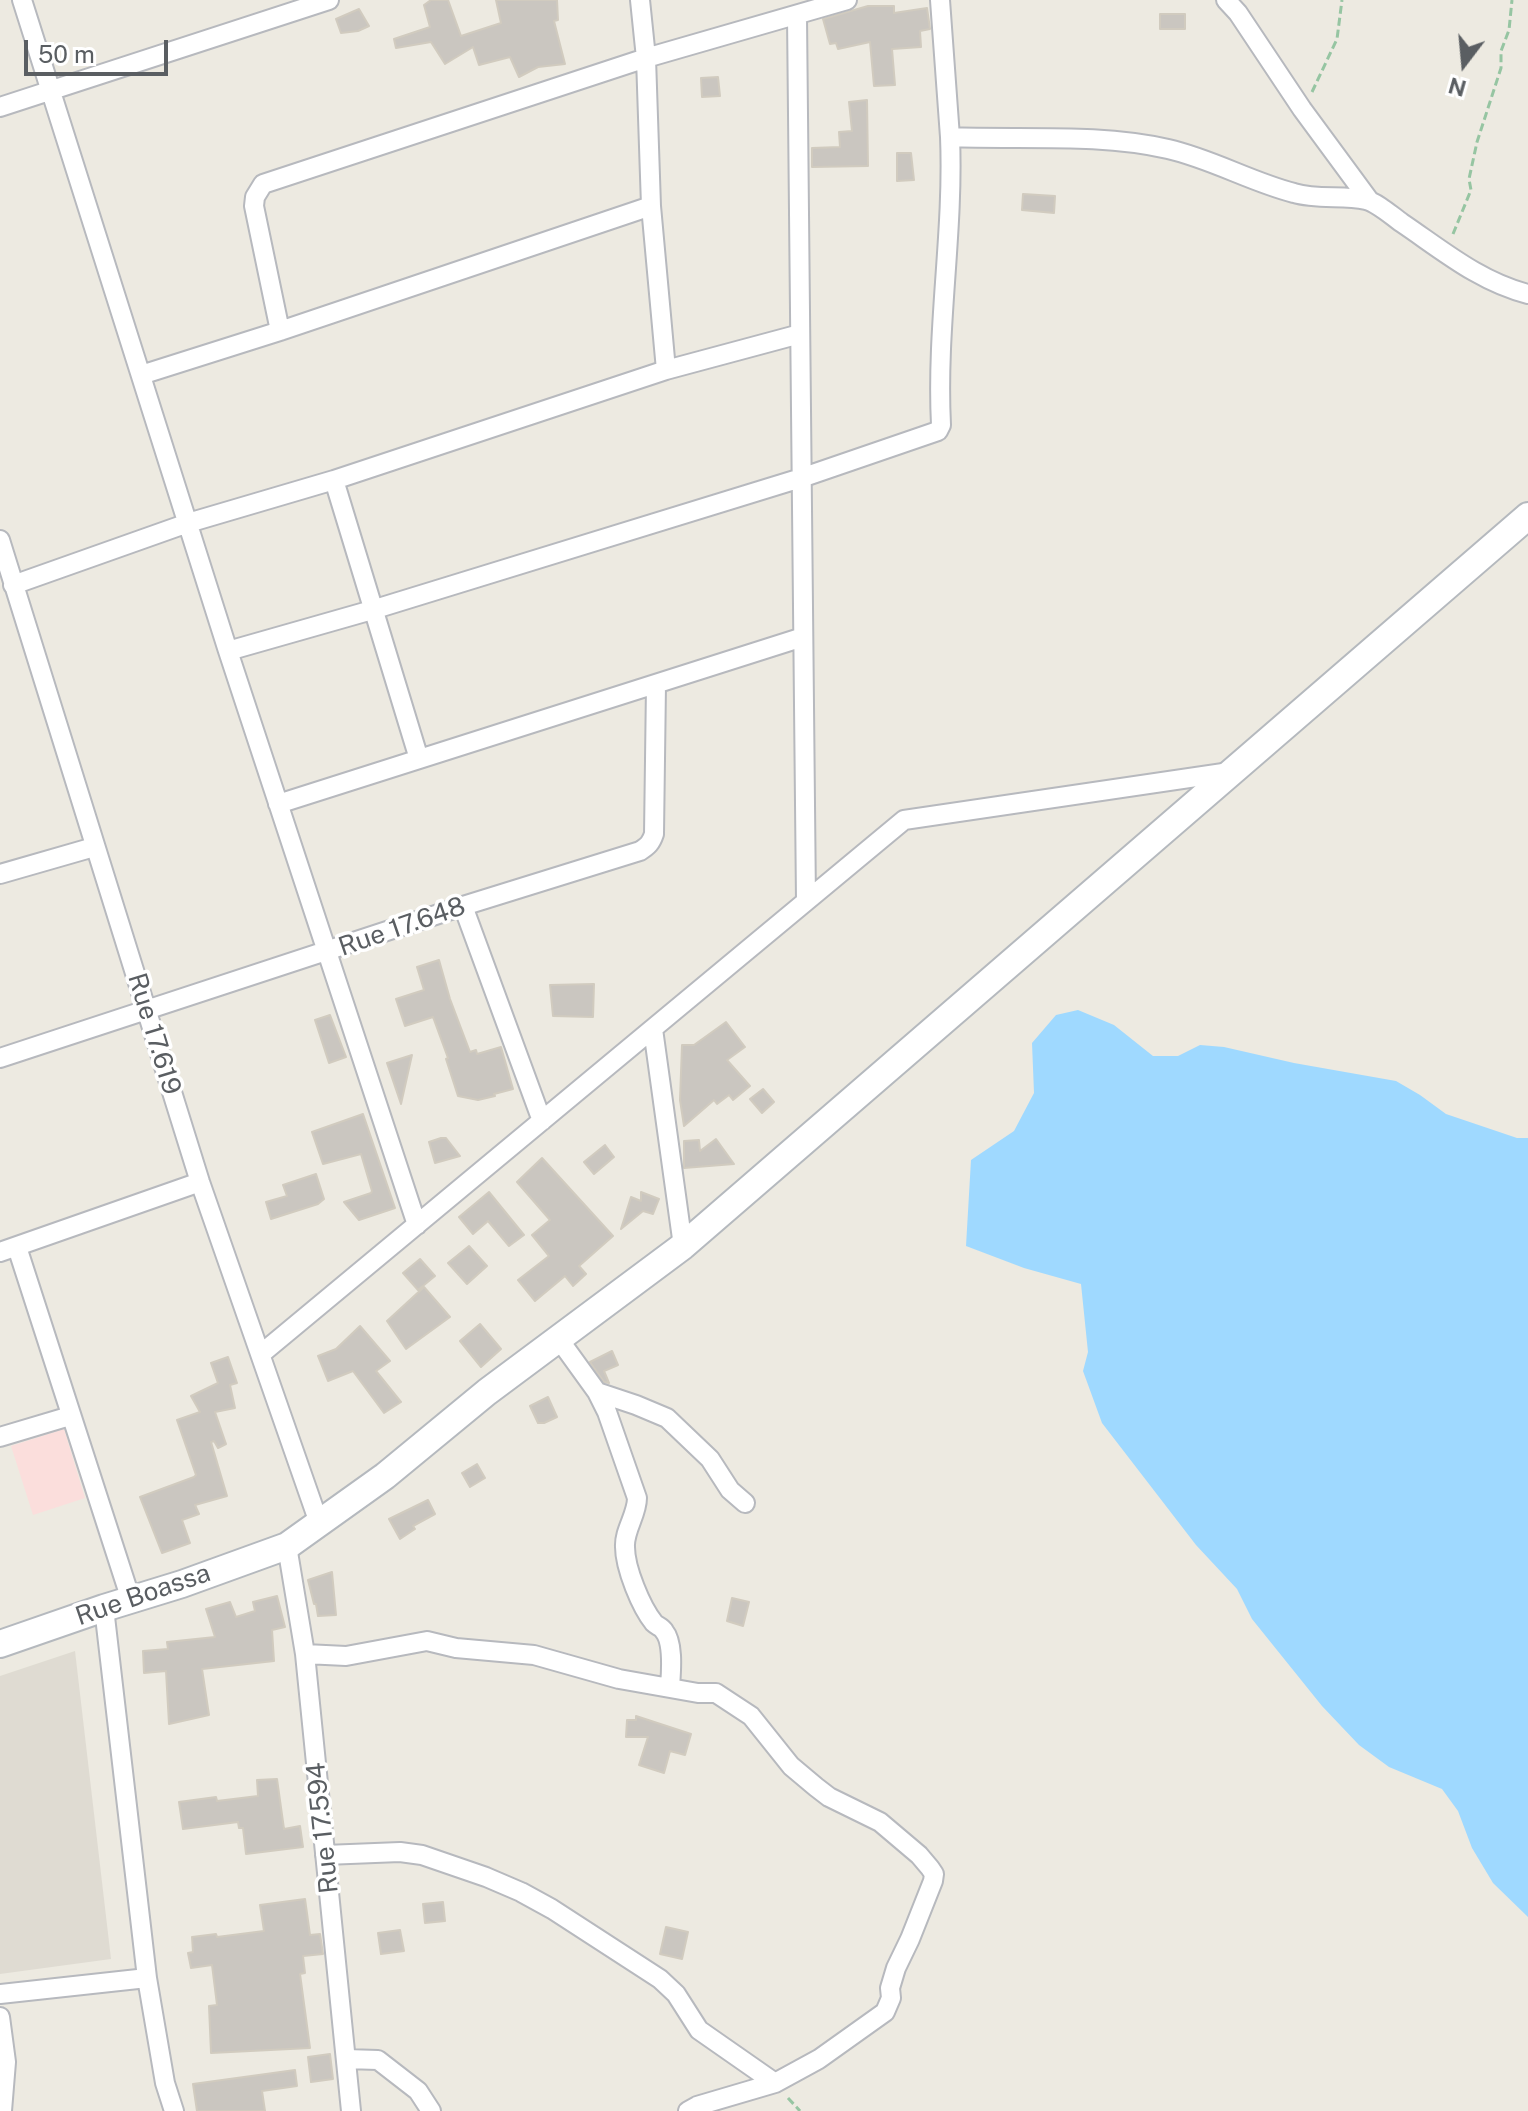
<!DOCTYPE html>
<style>
body{margin:0}
#map{position:relative;width:1528px;height:2111px;overflow:hidden;background:#edeae1;font-family:"Public Sans",sans-serif}
canvas{display:block}
.north{position:absolute;left:1424px;top:24px;width:80px;height:80px;-webkit-text-stroke:6px #fff;paint-order:stroke;rotate:196deg;font-size:22px;font-weight:700;line-height:32px;text-align:center;color:#5a5e62}
.north::after{content:'';display:block;margin:auto;width:28px;height:36px;background:#5a5e62;clip-path:polygon(50% 0,100% 100%,50% 72%,0 100%)}
.scale{position:absolute;left:24px;top:40px;width:144px;height:36px;box-sizing:border-box;border:4px solid #5a5e62;border-top:0;padding-left:10px;font-size:24px;line-height:28px;white-space:nowrap;color:#5a5e62;-webkit-text-stroke:6px #fff;paint-order:stroke}
</style>
<div id="map">
<canvas width="1528" height="2111"></canvas>
<div class="north">N</div>
<div class="scale">50 m</div>
</div>
<script>
const ctx = document.querySelector('canvas').getContext('2d');
ctx.lineJoin = 'round';
function paint(path, color) {
  ctx.fillStyle = color;
  ctx.fill(path, 'evenodd');
}
function stroke(path, color, width, dash) {
  ctx.strokeStyle = color;
  ctx.lineWidth = width;
  ctx.lineCap = dash ? 'butt' : 'round';
  ctx.setLineDash(dash || []);
  ctx.stroke(path);
}
function label(font, color, halo, rows, align = 'center') {
  ctx.font = font + ' "Public Sans",sans-serif';
  ctx.lineWidth = 7;
  ctx.setLineDash([]);
  ctx.textBaseline = 'middle';
  ctx.strokeStyle = halo;
  ctx.fillStyle = color;
  for (const [text, x, y, turn = 0] of rows) {
    ctx.save();
    ctx.translate(x, y);
    ctx.rotate((+turn || 0) * Math.PI / 180);
    ctx.textAlign = isNaN(turn) ? turn : align;
    if (halo) ctx.strokeText(text, 0, 0);
    ctx.fillText(text, 0, 0);
    ctx.restore();
  }
}
paint(new Path2D(`
 M75 1651 111 1959 0 1974V1676Z`), '#dfdbd2');
paint(new Path2D(`
 M64 1429 85 1498 33 1515 11 1446Z`), '#fbdedc');
paint(new Path2D(`
 M1078 1010 1114 1025 1153 1056H1178L1200 1045 1224 1047 1294 1063 1396 1081 1420 1095 1446 1114 1517 1138H1528V1917L1493 1883 1472 1848 1458 1811 1442 1789 1389 1767 1359 1745 1322 1706 1252 1619 1237 1589 1196 1545 1102 1423 1083 1371 1088 1352 1081 1284 1024 1268 966 1246 971 1160 1014 1131 1034 1093 1032 1043 1056 1015Z`), '#9fd9ff');
const building = new Path2D(`
 M431 0H448L461 36 501 23 496 0H557L558 20 554 21 565 64 538 67 519 77 510 57 479 65 473 47 445 64 431 42 396 48 394 39 430 27 424 5Z
 M868 6H894V13L927 8 930 29 920 31 921 47 892 49 895 85 874 86 870 42 838 49 836 43 830 44 823 19Z
 M359 9 369 26 358 31 341 33 336 19Z
 M1160 14H1185V29H1160Z
 M718 77 720 96 702 97 701 78Z
 M867 100 868 166 812 167V148L840 147 839 132 852 131 849 102Z
 M897 153H911L914 180 897 181Z
 M1023 194 1055 196 1054 213 1022 210Z
 M439 960 450 999 470 1052 476 1050 477 1054 501 1047 513 1089 494 1094 495 1096 478 1100 458 1096 446 1059 448 1058 433 1017 405 1026 396 999 424 990 417 967Z
 M594 984 593 1017 553 1016 550 985Z
 M330 1015 346 1057 329 1063 315 1020Z
 M726 1022 745 1047 727 1060 750 1086 733 1100 729 1095 717 1104 714 1100 684 1126 680 1100 682 1045H694Z
 M412 1055 401 1104 387 1063Z
 M763 1089 774 1102 762 1113 750 1099Z
 M363 1114 395 1208 359 1220 344 1202 371 1193 372 1191 361 1154 323 1164 312 1132Z
 M441 1138H446L460 1156 435 1163 429 1142Z
 M716 1139 734 1164 684 1168V1141L699 1140 700 1151Z
 M605 1145 614 1157 594 1174 584 1162Z
 M542 1158 613 1236 579 1266 586 1274 573 1286 565 1276 535 1301 518 1280 549 1256 532 1235 550 1220 517 1182Z
 M316 1174 324 1199 318 1204 271 1219 266 1202 287 1196 283 1185Z
 M489 1192 524 1235 509 1246 488 1221 473 1234 459 1217Z
 M641 1192 659 1199 653 1214 643 1211 621 1229 631 1197 641 1201Z
 M469 1246 487 1266 467 1284 448 1263Z
 M420 1259 435 1276 418 1290 403 1273Z
 M424 1287 450 1317 406 1349 387 1321Z
 M480 1324 501 1349 481 1367 460 1341Z
 M360 1326 390 1361 376 1371 401 1402 384 1413 353 1371 328 1381 318 1356 336 1349Z
 M612 1351 618 1365 604 1371 609 1383 604 1382 590 1362Z
 M228 1357 237 1383 230 1385 235 1408 215 1412 226 1444 218 1448 214 1441 211 1442 227 1496 195 1505 199 1514 182 1520 190 1543 162 1553 140 1497 194 1477 196 1475 177 1420 200 1412 191 1396 218 1383 211 1363Z
 M548 1397 557 1417 544 1423H538L530 1406Z
 M477 1464 485 1478 470 1487 462 1473Z
 M428 1500 435 1514 413 1526 415 1529 400 1539 389 1519Z
 M332 1572 336 1615 318 1616 316 1604H314L308 1580Z
 M277 1596 285 1627 272 1630 274 1661 202 1669 209 1715 169 1724 166 1671 144 1673 143 1651 168 1649 167 1642 215 1637 206 1609 230 1602 236 1617 255 1611 253 1602Z
 M732 1598 749 1602 743 1626 727 1621Z
 M636 1716 691 1734 685 1755 670 1751 664 1773 639 1765 648 1737H626L627 1720H636Z
 M277 1779 284 1829 300 1826 303 1847 246 1854 243 1828H239L238 1822 183 1829 179 1802 216 1797 217 1801 258 1796 257 1780Z
 M305 1899 310 1935 320 1934 323 1954 303 1956 305 1973 300 1974 310 2048 211 2053 209 2006 217 2005 212 1965 191 1968 188 1953 193 1952 192 1937 216 1934 217 1937 264 1931 260 1905Z
 M443 1902 445 1921 425 1923 423 1904Z
 M666 1927 688 1932 682 1959 660 1954Z
 M400 1930 404 1951 381 1954 378 1933Z
 M330 2054 333 2079 311 2082 308 2057Z
 M295 2070 297 2086 262 2091 265 2111H197L193 2084Z`);
paint(building, '#cac6c0');
stroke(building, '#d1cbbf', 2);
const street = new Path2D(`
 M22 0 228 651 417 1225
 M640 0 646 58 651 206 666 370
 M940 0 950 137C1020 140 1099 133 1168 149 1212 159 1251 182 1294 193 1317 200 1343 195 1366 200 1378 203 1392 216 1402 223 1442 250 1480 282 1528 294
 M1226 0 1238 13 1302 109 1369 200
 M797 16 806 901
 M0 107 329 0
 M280 331 254 206 255 197 263 184 646 58 847 0
 M141 375 280 331 651 206
 M334 480 419 759
 M0 540 200 1182 319 1523
 M13 585 188 523 334 480 666 370 800 334
 M228 651 372 610 801 478 938 431 941 425C936 328 954 233 950 137
 M278 804 803 637
 M0 874 94 847
 M463 906 542 1121
 M653 1029 683 1246
 M0 1058 463 906 640 851C648 846 651 843 654 834L656 685
 M17 1247 131 1600
 M0 1252 200 1182
 M558 1338 597 1392 607 1412 637 1498C637 1515 624 1530 625 1547 625 1568 641 1607 654 1623 657 1626 662 1627 664 1631 674 1643 671 1672 670 1687
 M261 1354 904 820 1230 772
 M597 1392 636 1405 667 1418 710 1459 730 1490 745 1503
 M0 1437 70 1416
 M287 1546 305 1654 351 2111
 M104 1608 147 1978 165 2083 174 2111
 M305 1654 346 1656 427 1641 456 1648 534 1655 619 1679 698 1693H716L751 1716 791 1766 816 1787 829 1797 880 1822 919 1855 930 1868 934 1874 933 1881 910 1939 896 1968 890 1988 891 1998 885 2012 819 2059 775 2083 697 2106 688 2111
 M325 1855 400 1852 422 1855 486 1877 521 1892 552 1909 660 1979 676 1994 699 2030 775 2083
 M0 1994 147 1978
 M0 2017 6 2062 2 2111
 M346 2059 378 2060 418 2091 431 2111`);
const secondary = new Path2D(`
 M0 1644 104 1608 182 1584 287 1546 385 1476 487 1392 683 1246 1528 516`);
stroke(street, '#b7b9be', 22);
stroke(secondary, '#b5b9be', 30);
stroke(new Path2D(`
 M1312 92 1337 39 1342 0
 M1453 234 1471 190 1469 179 1477 142 1501 68V51L1509 30 1512 0
 M788 2098 800 2111`), '#96c5a2', 3, [8, 4]);
stroke(street, '#fff', 18);
stroke(secondary, '#fff', 26);
label('26px', '#5a5e62', '#fff', [
 ["Rue 17.648",402,927,-19],
 ["Rue 17.619",154,1034,73],
 ["Rue Boassa",143,1595,-19],
 ["Rue 17.594",323,1828,-96]
]);
</script>
